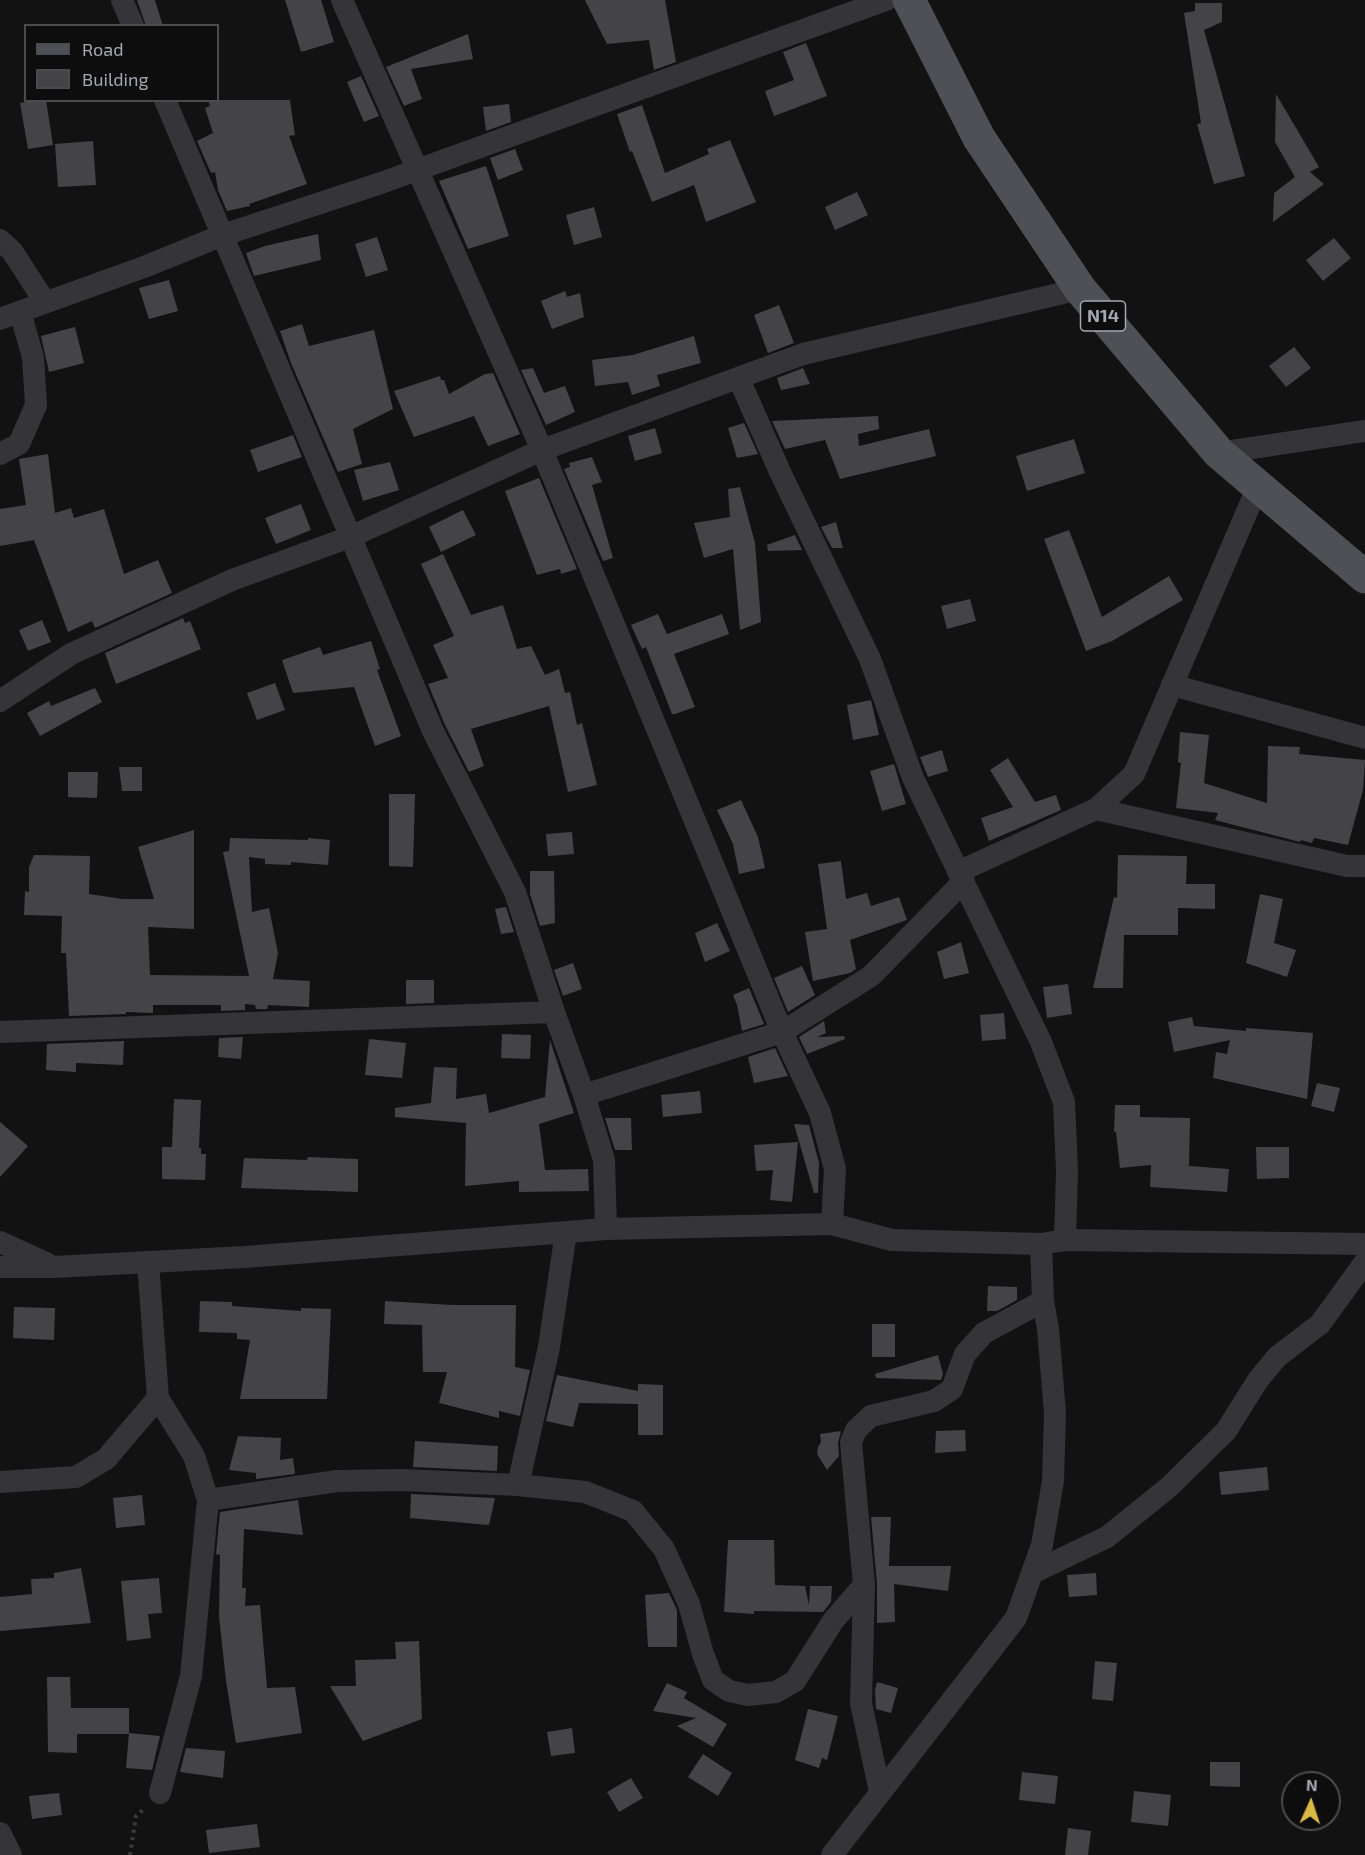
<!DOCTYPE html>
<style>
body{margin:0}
#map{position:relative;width:1365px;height:1855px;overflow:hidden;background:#121213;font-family:"Exo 2",sans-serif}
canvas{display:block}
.legend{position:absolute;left:24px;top:24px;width:195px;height:78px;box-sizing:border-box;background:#0d0d0e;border:2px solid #4a4b50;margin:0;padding:8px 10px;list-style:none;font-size:18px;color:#a5a7b2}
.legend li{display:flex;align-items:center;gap:12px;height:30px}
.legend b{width:30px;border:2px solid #4a4b50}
.north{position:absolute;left:1281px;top:1771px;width:60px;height:60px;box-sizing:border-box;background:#0d0d0e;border:2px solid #4a4b50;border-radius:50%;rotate:3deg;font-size:16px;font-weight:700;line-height:24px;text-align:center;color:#a5a7b2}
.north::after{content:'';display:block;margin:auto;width:21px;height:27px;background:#dab943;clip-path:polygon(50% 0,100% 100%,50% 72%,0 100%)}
</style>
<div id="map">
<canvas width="1365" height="1855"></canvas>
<ul class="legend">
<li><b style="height:8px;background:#4f5056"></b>Road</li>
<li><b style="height:16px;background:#444448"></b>Building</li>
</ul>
<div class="north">N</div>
</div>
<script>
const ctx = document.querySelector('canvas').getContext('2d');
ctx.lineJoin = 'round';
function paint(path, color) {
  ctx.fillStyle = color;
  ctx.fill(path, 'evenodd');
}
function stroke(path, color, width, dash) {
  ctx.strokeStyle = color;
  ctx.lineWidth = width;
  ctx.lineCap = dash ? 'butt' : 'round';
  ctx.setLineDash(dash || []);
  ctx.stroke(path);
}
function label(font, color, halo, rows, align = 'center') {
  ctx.font = font + ' "Exo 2",sans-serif';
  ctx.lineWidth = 5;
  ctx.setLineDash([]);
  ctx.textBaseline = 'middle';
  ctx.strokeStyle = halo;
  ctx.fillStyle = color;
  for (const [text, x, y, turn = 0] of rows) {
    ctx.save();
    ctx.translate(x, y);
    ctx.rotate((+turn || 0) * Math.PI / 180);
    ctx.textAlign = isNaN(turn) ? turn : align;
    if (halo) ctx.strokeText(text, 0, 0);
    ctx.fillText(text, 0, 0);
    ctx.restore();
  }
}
paint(new Path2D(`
 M137 0H155L163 26H146Z
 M285 0H321L334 42 301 52Z
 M585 0H665L676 62 654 70 649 40 607 44Z
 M1195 3H1222V22L1204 30 1245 176 1214 184 1197 124 1201 123 1184 13 1195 11Z
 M468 34 473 59 411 69 422 99 404 106 386 67Z
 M806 43 827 96 774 116 765 91 794 80 783 52Z
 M361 76 379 116 364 122 347 82Z
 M1276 94 1319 167 1310 172 1324 184 1273 222 1274 193 1295 177 1275 142Z
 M36 100H46L53 145 28 149 20 103Z
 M208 100H290L295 135 289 136 307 184 249 204 250 206 227 211 218 190 215 172 211 173 197 141 213 133 205 108 210 106Z
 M509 104 511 122 486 131 483 107Z
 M642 105 665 173 709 154 707 149 730 140 756 202 706 222 694 185 652 202 632 151 630 152 617 114Z
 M93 141 96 185 58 187 55 144Z
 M515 149 523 170 498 180 490 158Z
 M486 166 509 236 468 249 439 181Z
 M857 192 868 215 835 230 825 207Z
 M594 207 602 237 574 245 566 215Z
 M318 234 321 260 254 276 246 253 265 246Z
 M377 237 388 270 366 277 355 244Z
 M1334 238 1351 258 1323 281 1306 260Z
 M169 280 178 311 149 319 139 288Z
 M565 291 567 297 580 293 584 317 552 329 541 301Z
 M779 305 794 343 768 353 754 315Z
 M302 324 309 346 374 330 393 409 353 429 362 464 338 472 291 363 280 331Z
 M75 327 84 363 49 372 41 336Z
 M694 336 701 363 657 375 660 386 632 395 628 382 595 386 592 360 633 355Z
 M1294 347 1311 368 1286 387 1269 366Z
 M533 368 544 393 565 386 575 412 546 425 521 370Z
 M803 368 810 384 781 390 777 378Z
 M493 373 520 434 488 446 474 416 414 437 394 391 440 376 441 380H444L449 394 485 374Z
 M878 416 879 429 858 434 859 446 929 429 936 456 840 479 825 440 785 449 772 421Z
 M744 423 758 454 737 458 728 428Z
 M655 428 662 453 635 461 628 436Z
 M293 435 302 457 258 472 250 450Z
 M1074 439 1085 473 1027 491 1016 456Z
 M48 454 55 513 71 508 74 518 104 509 124 574 158 560 172 593 95 628 92 621 68 632 34 540 0 546V509L26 505 19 459Z
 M592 457 602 482 592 485 613 558 603 561 564 469 570 467 569 463Z
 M390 462 399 490 363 501 354 470Z
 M539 478 577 569 561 574 560 569 537 575 505 491Z
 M740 487 755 543 761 622 740 630 733 549 704 558 694 523 730 517 728 489Z
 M301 504 311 530 276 544 265 518Z
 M463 510 476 535 441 552 429 527Z
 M836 522 843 548H832L821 527Z
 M1069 530 1102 617 1169 576 1183 600 1112 641 1086 651 1044 539Z
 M795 535 802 550 768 551 767 545Z
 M443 554 471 615 503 605 517 649 531 646 545 675 559 669 565 693 570 692 577 725 582 723 597 785 568 792 549 706 471 729 484 766 469 772 445 725 428 684 448 678 433 645 454 636 421 564Z
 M970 599 976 621 947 629 941 606Z
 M658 614 667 634 722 614 729 634 674 654 695 707 675 714H672L646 647 642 649 631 625Z
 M183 618 185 623 190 621 201 649 116 684 105 653Z
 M42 620 51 642 28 651 19 630Z
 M371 641 380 669 377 670 401 736 375 746 354 687 293 693 282 660 320 647 323 655Z
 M275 683 285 710 257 720 247 693Z
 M95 688 102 702 40 736 27 713 49 701 51 706Z
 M871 700 879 735 853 740 847 705Z
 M1180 732 1209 735 1204 783 1267 803 1268 746 1300 747 1299 754 1365 760 1363 790 1348 845 1314 838 1312 843 1301 840 1300 842 1215 820 1218 813 1176 808 1181 763 1178 762Z
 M942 750 948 771 928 777 920 757Z
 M1008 758 1035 802 1056 795 1061 810 989 841 981 818 1013 807 990 770Z
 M894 764 906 804 882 811 870 771Z
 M119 767H142V791H122Z
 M68 772H98L97 798 68 797Z
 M389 794H415L413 867 389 866Z
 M741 800 758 837 765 868 739 874 733 844 717 810Z
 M194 830V929L148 927 150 975 249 976 223 852 229 851 230 838 308 840V838L330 840 328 865 291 862V865L265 864V859L249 857 252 912 269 908 278 953 273 979 310 981 309 1007 268 1005 267 1009H256L255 1005 245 1004V1010L221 1011V1005H153V1013L126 1012V1014L69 1016 66 953H61L62 916 24 915 25 891 29 892V867L34 855 90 856 89 894 123 899H154L138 847Z
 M572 832 574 854 548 856 546 834Z
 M1118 855 1187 856 1186 884H1215V909L1178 908V935H1124L1123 988H1093L1114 897 1117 898Z
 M841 861 846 899 867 893 871 906 899 897 907 920 850 940 856 969 850 973 813 981 805 932 827 929 818 864Z
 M530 871H554L555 923 540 926 530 894Z
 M1260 894 1283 899 1274 943 1296 950 1287 977 1246 963Z
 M506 907 514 932 501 934 495 909Z
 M717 923 730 951 705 962 695 933Z
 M961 942 969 973 944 979 937 952Z
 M573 963 582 989 563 996 554 970Z
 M802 966 815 995 788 1012 774 978Z
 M406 980H434V1003L406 1004Z
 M1068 984 1072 1014 1047 1018 1043 987Z
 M749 988 764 1024 742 1031 737 1005 733 995Z
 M1004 1013 1006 1039 982 1041 980 1015Z
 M1192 1017 1194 1026 1246 1031V1028L1313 1033 1307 1099 1213 1078 1216 1052 1227 1054 1230 1040 1174 1052 1168 1022Z
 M824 1021 826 1033 817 1037 844 1036 845 1039 807 1054 799 1037Z
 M502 1034 531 1035 530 1059 501 1058Z
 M243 1037 241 1059 218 1057 219 1038Z
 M369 1039 406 1043 402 1078 365 1075Z
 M550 1040 574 1113 539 1124 545 1170 588 1169 589 1191 519 1192V1181L465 1186 466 1123 395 1117V1108L431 1103 434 1067 457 1068 456 1099 486 1094 489 1113 545 1097Z
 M124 1041 123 1065 76 1063V1072L46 1070 47 1044Z
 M775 1048 788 1076 754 1083 748 1057Z
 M1317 1083 1340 1088 1334 1112 1311 1106Z
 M700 1091 702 1113 663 1117 661 1095Z
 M174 1099 201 1100 199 1148H201V1154H206L205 1180 162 1179V1147H172Z
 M1115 1105H1140V1117L1190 1118 1189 1166 1229 1169 1227 1192 1150 1187 1151 1165 1120 1168 1116 1132H1114Z
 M605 1118H631L632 1150H615Z
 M0 1122 28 1146 0 1177Z
 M794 1124 809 1125 819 1163 818 1193H814Z
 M798 1142 792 1202 770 1200 773 1170 756 1171 754 1145Z
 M1256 1147H1289V1178L1257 1179Z
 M308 1157 358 1159V1192L241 1188 244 1158 307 1160Z
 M988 1286 1017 1287V1300L997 1311H987Z
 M200 1301 232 1302V1306L301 1311V1308L331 1309 327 1399H240L250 1340 237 1339V1333L199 1332Z
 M385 1301 452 1305H516L515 1367 530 1370 520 1416 499 1411V1418L439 1403 447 1372H423L422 1325 384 1324Z
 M14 1307 55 1308 54 1340 13 1338Z
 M872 1324H895V1357H872Z
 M938 1355 943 1374 941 1380 876 1378 875 1374Z
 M557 1375 638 1391V1384L663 1385V1435H638V1404L579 1403 573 1427 546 1421Z
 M965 1430 966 1451 935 1453 936 1431Z
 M841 1431 838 1443 839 1456 827 1470 817 1454 818 1447 821 1442 820 1434Z
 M238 1436 281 1438 280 1460 293 1458 295 1474 256 1479V1473L229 1470Z
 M415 1441 498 1446 497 1471 413 1467Z
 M1267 1467 1269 1490 1221 1495 1219 1472Z
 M411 1494 495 1498 489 1525 410 1518Z
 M142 1495 145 1525 116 1528 113 1498Z
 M298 1500 303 1535 244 1529 242 1588H246L245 1606 260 1605 267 1688 295 1687 302 1733 236 1743 226 1681 219 1616 220 1555 216 1554 220 1512Z
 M871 1517H891L889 1566H951L948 1591 894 1584 895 1622 877 1623V1584Z
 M728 1540H774L775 1585 805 1586 809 1605 810 1586H832L831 1602 823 1612 754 1611V1614L724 1612Z
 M81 1568 91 1623 0 1631V1597L32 1594 31 1579 54 1578V1573Z
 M1096 1573 1097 1595 1069 1597 1067 1575Z
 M159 1578 162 1613 148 1614 151 1638 127 1641 121 1581Z
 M669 1593 677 1610V1647H648L645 1595Z
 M419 1641 422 1719 363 1741 330 1686H356L355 1660 396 1659 395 1642Z
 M1095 1661 1117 1663 1113 1701 1092 1699Z
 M47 1677H70L71 1708H129V1734H77V1753L48 1752Z
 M877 1682 898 1688 891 1713 876 1709 875 1690Z
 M667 1683 687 1692 684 1698 727 1724 713 1747 677 1726 696 1718 653 1711Z
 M808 1709 838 1716 827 1760 822 1758 819 1768 795 1760Z
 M572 1728 575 1753 551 1756 547 1732Z
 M129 1733 160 1736 152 1770 126 1768Z
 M186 1748 225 1751 223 1778 180 1772Z
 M703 1754 732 1773 718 1796 688 1777Z
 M1210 1762H1240V1787L1210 1786Z
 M1022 1772 1058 1776 1055 1804 1019 1800Z
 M631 1778 643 1798 619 1812 607 1792Z
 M1134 1791 1171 1795 1168 1826 1131 1822Z
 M59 1793 62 1815 32 1819 29 1796Z
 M257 1824 260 1847 209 1853 206 1830Z
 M1068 1828 1091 1831 1088 1855H1065Z`), '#444448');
stroke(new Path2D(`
 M130 1855 136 1816 144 1809`), '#3b3c40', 4, [3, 4.5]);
stroke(new Path2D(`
 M122 0 133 26
 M342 0 542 450 782 1032 820 1113 835 1169 832 1224
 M165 100 433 731 515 892 554 1012 584 1095 604 1160 606 1229
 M0 240 12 251 45 302
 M0 319 144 267 223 235 381 183 886 0
 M739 379 781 474 870 659 913 778 1041 1042 1064 1102 1067 1171 1065 1240
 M1219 453 1365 431
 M0 454 19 444 36 405 33 357 20 312
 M1172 685 1365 738
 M0 701 71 654 232 580 350 537 542 450 803 354 1080 289
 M1096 809 1347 866H1365
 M958 872 1096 809 1134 774 1258 486
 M0 1032 554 1012
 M584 1095 782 1032 871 976 964 881
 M0 1242 48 1264
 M148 1262 158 1398 194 1456 208 1500 191 1676 160 1793
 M0 1267H54L245 1257 606 1229 832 1224 892 1240 1041 1244 1065 1240 1365 1244
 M0 1482 76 1477 106 1459 158 1398
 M518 1485 549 1347 566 1232
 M208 1500 337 1481 402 1480 518 1485 585 1492 633 1511 664 1549 689 1604 703 1654 713 1680 729 1691 748 1695 776 1692 795 1681 833 1621 864 1585
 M1032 1573 1107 1537 1169 1487 1226 1431 1258 1380 1277 1357 1320 1324 1365 1262
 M880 1792 861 1703 864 1585 851 1442 856 1430 871 1416 934 1401 952 1389 965 1354 984 1333 1043 1301
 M0 1833 11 1855
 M832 1855 1016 1618 1042 1545 1053 1481 1055 1413 1048 1329 1043 1301 1041 1244`), '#353539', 22);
stroke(new Path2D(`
 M909 0 979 138 1080 289 1219 453 1365 577`), '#4f5056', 33);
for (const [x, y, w] of [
 [1103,316,45]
]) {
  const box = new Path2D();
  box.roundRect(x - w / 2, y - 15, w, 30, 4.5);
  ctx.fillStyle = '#0d0d0e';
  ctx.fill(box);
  stroke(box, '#a5a7b2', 1.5);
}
label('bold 18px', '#a5a7b2', null, [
 ["N14",1103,316]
]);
</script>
